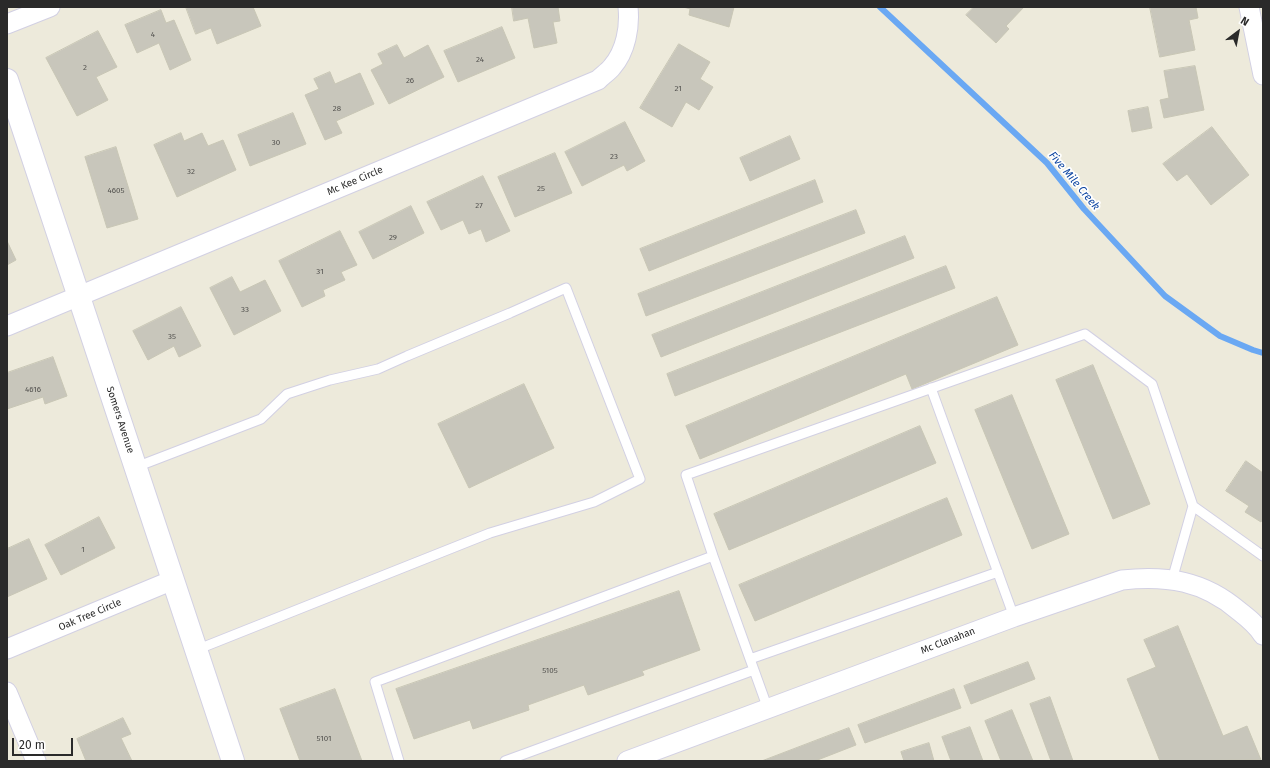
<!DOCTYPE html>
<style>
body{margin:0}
#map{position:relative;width:1270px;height:768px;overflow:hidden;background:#edeadb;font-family:"Fira Sans",sans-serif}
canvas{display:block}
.frame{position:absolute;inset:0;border:8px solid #2a2a2a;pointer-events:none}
.north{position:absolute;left:1218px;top:12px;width:40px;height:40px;-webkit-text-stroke:3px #fff;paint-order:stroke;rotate:32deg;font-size:11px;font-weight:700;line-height:16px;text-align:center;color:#2a2a2a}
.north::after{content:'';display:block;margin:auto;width:14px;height:18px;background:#2a2a2a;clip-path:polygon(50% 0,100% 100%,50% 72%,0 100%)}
.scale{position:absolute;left:12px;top:738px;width:61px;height:18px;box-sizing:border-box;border:2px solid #2a2a2a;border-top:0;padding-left:5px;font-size:12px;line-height:14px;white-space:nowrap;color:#2a2a2a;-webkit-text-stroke:3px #fff;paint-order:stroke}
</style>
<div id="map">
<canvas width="1270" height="768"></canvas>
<div class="frame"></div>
<div class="north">N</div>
<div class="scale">20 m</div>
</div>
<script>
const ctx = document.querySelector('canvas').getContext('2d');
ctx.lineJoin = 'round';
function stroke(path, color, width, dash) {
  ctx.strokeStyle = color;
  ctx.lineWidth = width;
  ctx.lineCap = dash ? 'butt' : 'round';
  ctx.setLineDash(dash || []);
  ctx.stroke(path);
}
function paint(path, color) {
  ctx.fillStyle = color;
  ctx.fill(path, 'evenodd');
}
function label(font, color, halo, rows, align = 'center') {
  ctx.font = font + ' "Fira Sans",sans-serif';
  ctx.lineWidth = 3.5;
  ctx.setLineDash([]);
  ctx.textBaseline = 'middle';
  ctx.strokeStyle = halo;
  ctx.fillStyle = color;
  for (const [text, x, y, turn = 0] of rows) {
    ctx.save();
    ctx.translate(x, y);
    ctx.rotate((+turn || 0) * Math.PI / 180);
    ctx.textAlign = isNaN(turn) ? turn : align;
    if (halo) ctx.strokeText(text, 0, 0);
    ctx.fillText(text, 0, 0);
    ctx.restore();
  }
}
stroke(new Path2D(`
 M880 7 1047 163 1084 209 1165 296 1220 336 1253 350 1263 353`), '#6aa8f3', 6);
const building = new Path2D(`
 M186 7H253L261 26 217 44 211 28 196 34Z
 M512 7H558L560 21 553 22 557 43 534 48 528 18 514 21Z
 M683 7H734L729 27 689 15 690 9Z
 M974 7H1024L1006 26 1009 29 996 43 966 15Z
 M1150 7H1196L1198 18 1189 20 1195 50 1160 57Z
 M161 10 166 23 174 20 191 60 170 70 159 43 137 53 125 25Z
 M502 27 515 58 458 82 444 51Z
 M98 31 117 67 96 77 108 100 77 116 46 58Z
 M679 44 710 62 700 79 713 87 699 110 686 102 672 127 640 108Z
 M397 45 404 58 428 45 444 77 389 104 371 70 383 64 378 54Z
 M1195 66 1204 110 1164 118 1160 100 1169 98 1164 71Z
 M330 72 335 84 360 73 374 104 336 121 342 133 325 140 305 95 319 89 314 79Z
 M1148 107 1152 128 1132 132 1128 111Z
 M293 113 306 144 250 166 238 135Z
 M625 122 645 161 627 171 624 165 582 186 565 152Z
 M1212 127 1249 175 1211 205 1187 174 1177 181 1163 164Z
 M181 133 184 141 202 133 208 146 223 140 236 170 177 197 154 145Z
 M790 136 800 159 750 181 740 158Z
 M116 147 138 219 107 228 85 157Z
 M555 153 572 193 515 217 498 177Z
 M483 176 510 231 486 242 481 229 469 234 463 220 441 230 427 202Z
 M815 180 823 202 649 271 640 249Z
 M411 206 424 233 373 259 359 232Z
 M856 210 865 233 646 316 638 294Z
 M340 231 357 265 341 272 345 280 323 290 325 296 302 307 279 261Z
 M905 236 914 258 661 357 652 335Z
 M7 241 16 260 7 265Z
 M946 266 955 288 675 396 667 374Z
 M232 277 240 292 265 280 281 311 234 335 210 288Z
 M997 297 1018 345 912 389 906 374 700 459 686 426Z
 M181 307 201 346 179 357 174 346 148 360 133 331Z
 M53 357 67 396 45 404 43 397 7 409V373Z
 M1093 365 1150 504 1113 519 1056 380Z
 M524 384 554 448 469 488 438 424Z
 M1012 395 1069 534 1032 549 975 410Z
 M920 426 936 463 729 550 714 514Z
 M1246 461 1263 473V518L1261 522 1245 512 1249 506 1226 491Z
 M947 498 962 535 755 621 739 585Z
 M99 517 115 548 61 575 45 545Z
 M29 539 47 579 7 597V549Z
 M679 591 700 650 642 671 644 675 588 695 584 685 528 705 529 710 473 729 470 720 414 739 396 689Z
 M1178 626 1223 736 1247 726 1261 760 1160 761 1127 679 1156 667 1144 640Z
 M1028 662 1035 679 971 704 964 686Z
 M335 689 362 761H300L280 709Z
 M954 689 961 708 865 743 858 725Z
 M1050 697 1073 761H1051L1030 704Z
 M1012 710 1033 761H1001L985 721Z
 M123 718 131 734 121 738 132 761H86L77 739Z
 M970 727 983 761H951L942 737Z
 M849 728 856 745 815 761H762Z
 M929 743 934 761H904L901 752Z`);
paint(building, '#c8c6bb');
stroke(building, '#c8c6b5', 1);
const lane = new Path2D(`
 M931 388 1014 617
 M136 467 261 419 287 394 330 380 378 369 407 356 510 313 566 288 640 479 594 502 490 533 196 650
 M1172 580 1193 506 1263 556
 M750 659 998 572
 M768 709 713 556 686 475 1085 334 1152 384 1193 506
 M399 761 375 682 713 556
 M505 761 754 670`);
const street = new Path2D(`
 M1249 7 1263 75
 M7 24 50 7
 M7 326 598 80C603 75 608 72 612 67 626 51 630 27 628 7
 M7 649 173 580
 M7 692 36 761
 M627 761 1014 617 1122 580C1167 575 1204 581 1239 611 1248 618 1257 625 1263 635`);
const secondary = new Path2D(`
 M7 80 233 761`);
stroke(lane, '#d2d0e3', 11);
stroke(street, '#d2d0e3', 21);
stroke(secondary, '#d2d0e3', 24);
stroke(lane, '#fff', 9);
stroke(street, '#fff', 19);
stroke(secondary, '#fff', 22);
label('8px', '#52514e', null, [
 ["4",153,35],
 ["24",480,60],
 ["2",85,68],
 ["26",410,81],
 ["21",678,89],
 ["28",337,109],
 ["30",276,143],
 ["23",614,157],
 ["32",191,172],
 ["25",541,189],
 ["4605",116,191],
 ["27",479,206],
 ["29",393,238],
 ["31",320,272],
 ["33",245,310],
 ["35",172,337],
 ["4616",33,390],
 ["1",83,550],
 ["5105",550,671],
 ["5101",324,739]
]);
label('10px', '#2a2a2a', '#fff', [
 ["Mc Kee Circle",355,181,-23],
 ["Somers Avenue",120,420,72],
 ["Oak Tree Circle",90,615,-23],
 ["Mc Clanahan",948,641,-21]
]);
label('italic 11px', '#08419f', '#fff', [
 ["Five Mile Creek",1074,181,50]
]);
</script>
